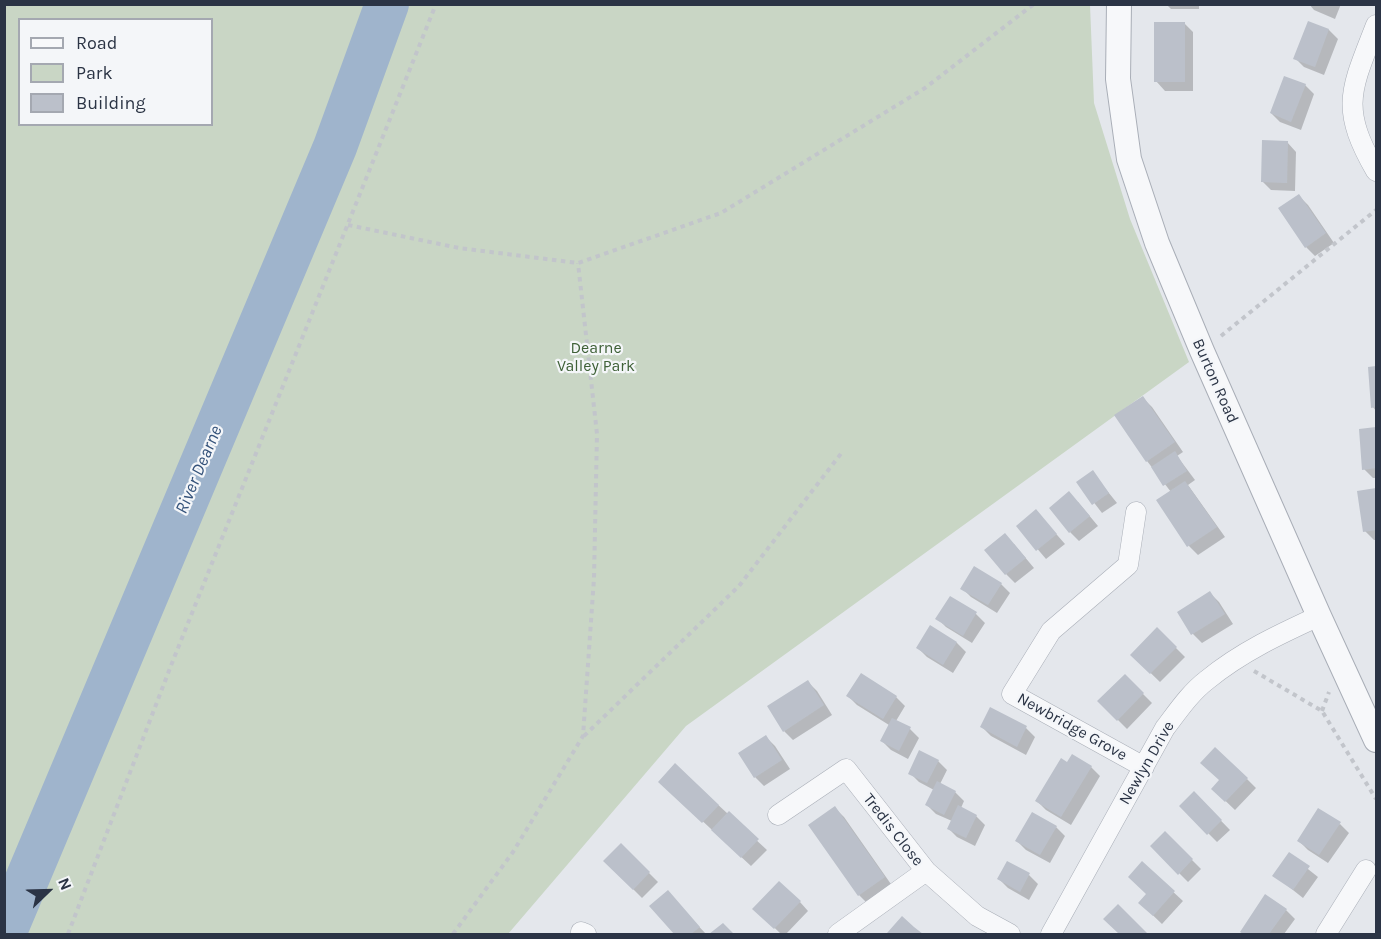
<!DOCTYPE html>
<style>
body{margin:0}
#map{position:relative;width:1381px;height:939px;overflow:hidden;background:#e4e7ec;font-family:Karla,sans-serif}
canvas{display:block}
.frame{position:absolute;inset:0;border:6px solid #2b3445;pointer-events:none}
.legend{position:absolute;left:18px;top:18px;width:195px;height:108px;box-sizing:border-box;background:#f4f6f9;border:2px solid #a4a8b1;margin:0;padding:8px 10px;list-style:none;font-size:18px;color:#2b3445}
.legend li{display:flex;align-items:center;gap:12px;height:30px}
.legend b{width:30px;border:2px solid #a4a8b1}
.north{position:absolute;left:18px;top:861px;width:60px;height:60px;-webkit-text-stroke:4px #f4f6f9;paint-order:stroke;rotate:67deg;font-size:16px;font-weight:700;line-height:24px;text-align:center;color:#2b3445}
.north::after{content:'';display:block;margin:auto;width:21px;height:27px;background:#2b3445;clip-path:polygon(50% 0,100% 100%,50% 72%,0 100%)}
</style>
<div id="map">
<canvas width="1381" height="939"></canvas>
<div class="frame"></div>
<ul class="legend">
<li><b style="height:8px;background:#f7f8fa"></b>Road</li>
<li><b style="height:16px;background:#c9d6c5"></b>Park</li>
<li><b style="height:16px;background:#bbc0ca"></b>Building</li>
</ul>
<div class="north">N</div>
</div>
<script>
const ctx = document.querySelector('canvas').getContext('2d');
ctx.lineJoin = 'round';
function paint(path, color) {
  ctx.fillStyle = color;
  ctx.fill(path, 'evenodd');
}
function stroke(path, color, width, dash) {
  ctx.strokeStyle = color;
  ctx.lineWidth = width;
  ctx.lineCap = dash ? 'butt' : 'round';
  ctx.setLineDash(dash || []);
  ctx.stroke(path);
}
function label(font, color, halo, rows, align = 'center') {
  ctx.font = font + ' Karla,sans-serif';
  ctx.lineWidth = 4.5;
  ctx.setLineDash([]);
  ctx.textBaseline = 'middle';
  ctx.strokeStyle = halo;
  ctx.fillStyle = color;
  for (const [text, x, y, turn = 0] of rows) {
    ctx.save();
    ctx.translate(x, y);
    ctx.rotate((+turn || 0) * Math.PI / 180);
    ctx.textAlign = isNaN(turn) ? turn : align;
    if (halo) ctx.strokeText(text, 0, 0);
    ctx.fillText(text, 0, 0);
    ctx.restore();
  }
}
paint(new Path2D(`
 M5 5H1090L1094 103 1130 219 1189 362 686 726 508 934H5ZM20 20H212V124H20Z`), '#c9d6c5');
paint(new Path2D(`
 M1166 4H1199V9H1171Z
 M1309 4H1341L1335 19 1314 10Z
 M1184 23 1193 32V91H1165L1156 81Z
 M1308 23 1329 30 1338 39 1324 75 1304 67 1295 58Z
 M1305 85 1314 94 1301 130 1280 122 1271 113Z
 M1287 142 1296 152 1295 191 1271 190 1262 181Z
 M1299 196 1308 205 1334 243 1315 256 1306 247Z
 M1370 368H1376V411L1373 407Z
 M1143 398 1152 407 1183 452 1177 456 1195 480 1188 485 1225 537 1198 555 1189 546 1171 492 1147 461Z
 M1376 429V478H1373L1364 469 1360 430Z
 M1092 472 1117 503 1102 513 1078 482Z
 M1376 490V540H1374L1365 531 1359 493Z
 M1078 502 1098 526 1079 541 1070 532Z
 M1036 511 1065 544 1046 559 1018 526Z
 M1014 544 1034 568 1015 583 1006 574Z
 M1001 584 1010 593 997 613 971 597 962 588Z
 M1210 593 1219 602 1233 624 1202 643 1193 634 1179 612Z
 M950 598 976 614 985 623 972 643 946 627 937 618Z
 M930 627 957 643 966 652 953 673 927 657 918 648Z
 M1157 629 1185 657 1160 682 1132 655Z
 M1125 676 1152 703 1127 729 1099 701Z
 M808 682 817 691 832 715 793 740 784 731Z
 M848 696 896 697 905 706 896 721 910 729 919 738 908 759 891 750 882 741 889 725 857 705Z
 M982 727 1026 728 1035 737 1026 755 991 736Z
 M766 737 775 746 790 769 764 786 755 777 740 754Z
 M938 761 947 770 940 784 955 792 964 801 961 808 976 816 985 825 975 846 957 837 948 828 952 821 936 814 927 805 934 790 919 782 910 773Z
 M675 765 767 850 751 866 669 790Z
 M1091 767 1100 776 1071 825 1046 810 1037 801Z
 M1247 779 1256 788 1235 810 1213 789Z
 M1194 793 1230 830 1217 842 1181 806Z
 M835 808 844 817 893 887 868 904 859 895Z
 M1340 824 1349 833 1328 863 1308 850 1299 841Z
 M1056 827 1065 836 1050 863 1026 850 1017 841Z
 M1165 833 1201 869 1188 882 1152 846Z
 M621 845 658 882 642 898 605 861Z
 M1289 854 1318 877 1303 898 1274 875Z
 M1142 863 1183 901 1162 924 1140 903 1148 894Z
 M1029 875 1038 884 1029 900 1008 888 999 879Z
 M800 902 808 911 786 934H781L755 909Z
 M652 906 692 919 706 934H676Z
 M1286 910 1295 919 1284 934H1244L1242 932Z`), '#0003');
stroke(new Path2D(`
 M4 934 335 147 387 4`), '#9fb4cc', 44);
paint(new Path2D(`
 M1308 21 1329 29 1315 67 1293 59Z
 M1154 22H1185V82H1154Z
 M1284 76 1306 84 1291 122 1270 113Z
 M1262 140 1288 141 1287 183 1261 182Z
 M1299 194 1326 233 1305 248 1278 208Z
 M1376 366V407L1371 408 1368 367Z
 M1143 396 1175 442 1146 462 1114 415Z
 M1376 427V468L1362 470 1359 429Z
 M1175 451 1187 471 1163 486 1151 467Z
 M1093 470 1109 493 1092 505 1076 482Z
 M1185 481 1217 527 1187 547 1156 500Z
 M1376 488V530L1363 532 1357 491Z
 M1069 491 1090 516 1069 533 1049 508Z
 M1036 509 1057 534 1036 551 1016 526Z
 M1005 533 1026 558 1005 575 984 550Z
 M974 566 1002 583 988 605 960 589Z
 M1210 591 1225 614 1191 635 1177 612Z
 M950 596 977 612 963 636 935 619Z
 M930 625 957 642 943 665 916 648Z
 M1157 627 1177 647 1150 674 1130 655Z
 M861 673 897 696 883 719 846 696Z
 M1125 674 1144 693 1117 721 1097 701Z
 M808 680 824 705 783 732 767 706Z
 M990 707 1027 726 1017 747 980 727Z
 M892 718 911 727 899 751 880 741Z
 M766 735 782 760 754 778 738 753Z
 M1215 747 1248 778 1225 802 1211 789 1219 780 1200 763Z
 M919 750 939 760 927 783 908 774Z
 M1072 754 1092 766 1061 817 1035 801 1061 758 1067 762Z
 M675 763 719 805 702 823 658 782Z
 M937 781 956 791 944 815 925 805Z
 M1194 791 1222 820 1207 835 1179 806Z
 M958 805 977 815 966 838 947 829Z
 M835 806 885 877 858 896 808 825Z
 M1318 808 1341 822 1319 855 1297 841Z
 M729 811 759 839 741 858 711 830Z
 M1032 812 1057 826 1040 855 1015 841Z
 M1165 831 1193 859 1178 875 1150 846Z
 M621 843 650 872 633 890 603 861Z
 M1289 852 1310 866 1293 890 1272 876Z
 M1007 861 1030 873 1020 892 997 879Z
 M1142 861 1175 891 1153 916 1138 903 1146 894 1128 877Z
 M779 881 801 901 774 929 752 909Z
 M668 890 700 927 691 934H674L649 906Z
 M1265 894 1287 909 1269 934H1243L1240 932Z
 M1118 904 1148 934H1119L1103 919Z
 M902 916 914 927 923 934H890L887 933Z
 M723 923 734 934H709Z`), '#bbc0ca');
const minor = new Path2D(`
 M1376 25C1351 90 1339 107 1376 171
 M1136 512 1128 565 1051 631 1012 694 1144 767
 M778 815 846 769 926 871 977 916 1010 934
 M581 932 586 934
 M838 934 926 871
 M1051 934 1165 728C1178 711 1190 693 1207 680 1241 652 1280 634 1319 616
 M1326 934 1366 870`);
const tertiary = new Path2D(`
 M1119 4 1118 79 1129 159 1157 243 1202 351 1319 616 1376 740`);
stroke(minor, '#a9aeb7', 21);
stroke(tertiary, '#a9aeb7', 26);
stroke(new Path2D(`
 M348 225 459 248 578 263 721 213 925 88 1034 4
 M1221 336 1376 210
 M1254 671 1322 711 1376 799
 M1322 711 1329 692
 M584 736 739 586 843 451
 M68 934 172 663 436 4
 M453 934 513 852 583 736 594 578 597 434 578 263`), '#c2c5cb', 4, [4.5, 4.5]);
stroke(minor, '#f7f8fa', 20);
stroke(tertiary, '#f7f8fa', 24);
label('16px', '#3f6138', '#f4f6f9', [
 ["Dearne",596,348],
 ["Valley Park",596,366]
]);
label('16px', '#2b3445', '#f4f6f9', [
 ["Burton Road",1215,381,66],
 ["Newbridge Grove",1072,727,29],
 ["Newlyn Drive",1147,763,-60],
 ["Tredis Close",893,830,52]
]);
label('italic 18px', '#34527a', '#f4f6f9', [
 ["River Dearne",199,470,-67]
]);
</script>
